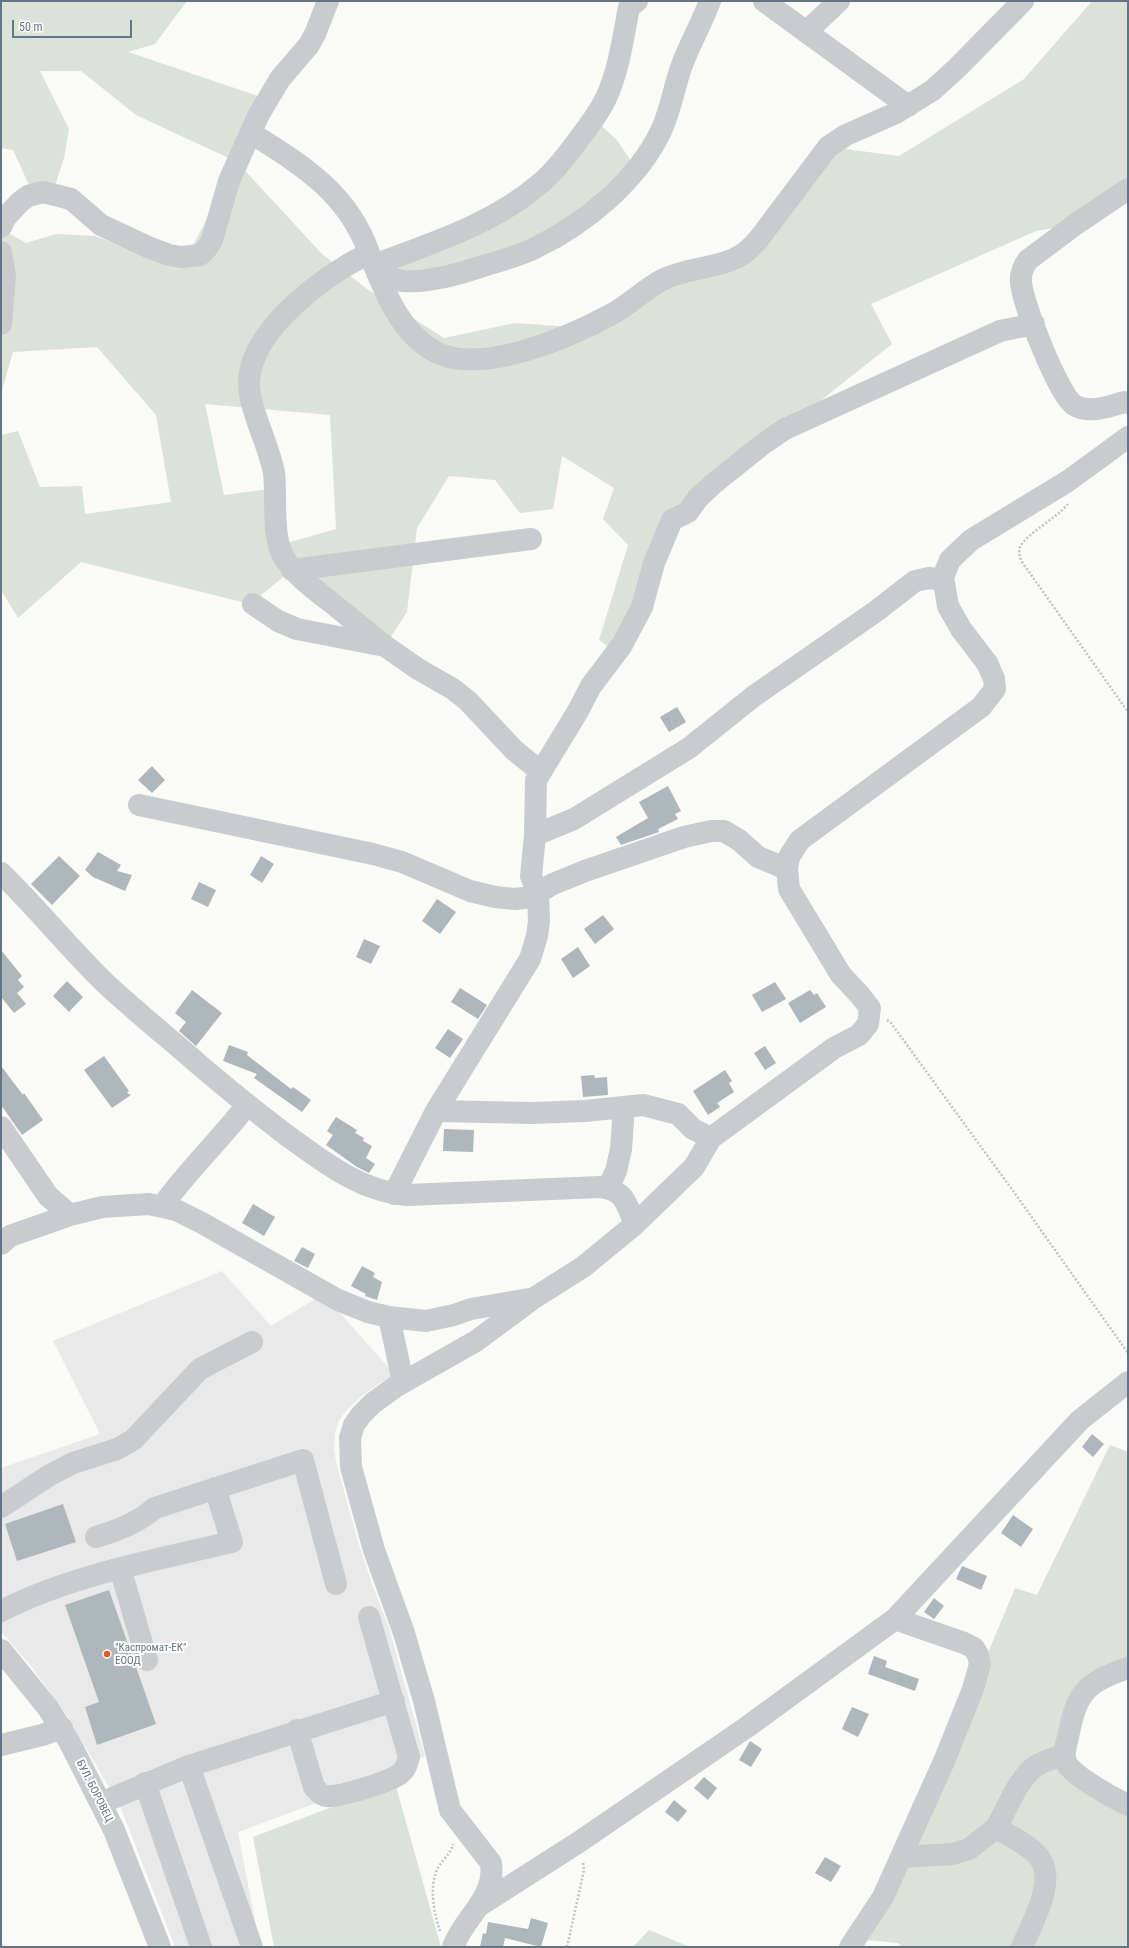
<!DOCTYPE html>
<meta charset="utf-8">
<style>
body{margin:0}
#map{position:relative;width:1129px;height:1948px;overflow:hidden;background:#fafaf7;font-family:"Roboto Condensed",sans-serif}
canvas{display:block}
.frame{position:absolute;inset:0;border:2px solid #637584;pointer-events:none}
.scale{position:absolute;left:12px;top:20px;width:120px;height:18px;box-sizing:border-box;border:2px solid #637584;border-top:0;padding-left:5px;font-size:12px;line-height:14px;white-space:nowrap;color:#637584;-webkit-text-stroke:3px #fff;paint-order:stroke}
</style>
<div id="map">
<canvas width="1129" height="1948"></canvas>
<div class="frame"></div>
<div class="scale">50 m</div>
</div>
<script>
const ctx = document.querySelector('canvas').getContext('2d');
ctx.lineJoin = 'round';
function paint(path, color) {
  ctx.fillStyle = color;
  ctx.fill(path, 'evenodd');
}
function stroke(path, color, width, dash) {
  ctx.strokeStyle = color;
  ctx.lineWidth = width;
  ctx.lineCap = dash ? 'butt' : 'round';
  ctx.setLineDash(dash || []);
  ctx.stroke(path);
}
function label(font, color, halo, rows, align = 'center') {
  ctx.font = font + ' "Roboto Condensed",sans-serif';
  ctx.lineWidth = 4;
  ctx.setLineDash([]);
  ctx.textBaseline = 'middle';
  ctx.strokeStyle = halo;
  ctx.fillStyle = color;
  for (const [text, x, y, turn = 0] of rows) {
    ctx.save();
    ctx.translate(x, y);
    ctx.rotate((+turn || 0) * Math.PI / 180);
    ctx.textAlign = isNaN(turn) ? turn : align;
    if (halo) ctx.strokeText(text, 0, 0);
    ctx.fillText(text, 0, 0);
    ctx.restore();
  }
}
paint(new Path2D(`
 M222 1271 271 1326 323 1294 396 1376 381 1382 359 1398 346 1411 339 1420 335 1433 334 1448 336 1462 359 1545 372 1584 389 1628 425 1756 381 1779 238 1832 260 1947H175L120 1806 68 1717 31 1666 1 1631V1468L100 1434 53 1341Z`), '#e8e9e8');
paint(new Path2D(`
 M1 1H187L155 44 128 52 267 99 237 162 322 254 367 289 444 338 515 323 585 328 722 263 818 161 845 149 899 156 1024 79 1092 1H1128V189L1076 224 1036 231 871 304 892 344 785 429 688 512 649 586 608 647 599 640 628 545 603 519 614 488 562 456 553 509 520 513 495 480 449 476 417 528 407 612 385 646 292 570 250 604 81 562 18 618 1 590V435L18 431 40 487 82 486 85 514 171 502 156 415 97 347 13 352 1 393V229L26 243 56 234 95 236 181 268 237 162 136 115 81 71H40L69 129 64 158 55 186 29 185 13 150 1 148ZM205 404 330 415 336 529 280 545 276 488 224 495Z
 M594 119 617 140 631 161 555 237 479 267 377 273 500 212Z
 M1110 1445 1128 1452V1668L1097 1681 1064 1755 1128 1805V1947H902L898 1943 855 1939 973 1689 1015 1588 1037 1595Z
 M395 1783 441 1947H274L253 1837Z
 M649 1930 690 1947H633Z`), '#dbe2d8');
paint(new Path2D(`
 M677 707 686 722 669 732 660 717Z
 M152 766 165 780 152 793 138 780Z
 M668 786 681 811 675 814 678 819 658 829 659 832 621 845 616 837 648 818 639 802Z
 M98 852 121 865 117 871 132 875 125 891 93 877 85 870Z
 M59 856 80 876 52 905 31 884Z
 M261 856 274 864 262 883 250 875Z
 M199 882 216 890 208 907 191 899Z
 M437 899 456 912 440 934 422 921Z
 M603 915 614 929 595 944 584 929Z
 M364 939 380 946 371 964 356 957Z
 M578 947 590 966 573 978 561 959Z
 M1 950 22 976 18 980 24 987 17 993 26 1004 14 1013 1 997Z
 M67 981 83 997 69 1012 53 996Z
 M775 982 786 999 762 1012 752 995Z
 M460 988 487 1005 478 1019 451 1002Z
 M192 990 222 1013 196 1046 179 1031 186 1022 175 1013Z
 M810 990 814 995 817 993 826 1007 800 1023 788 1003Z
 M448 1029 463 1039 450 1058 435 1048Z
 M229 1045 248 1052 247 1055 291 1089 293 1087 311 1100 302 1112 254 1078 257 1074 223 1061Z
 M765 1046 776 1063 765 1070 754 1053Z
 M104 1056 129 1091 127 1093 131 1095 112 1108 84 1070Z
 M1 1066 23 1095 24 1093 43 1120 22 1135 1 1105Z
 M725 1070 732 1081 729 1083 734 1092 717 1103 720 1107 708 1115 693 1091Z
 M594 1075 595 1078 607 1077 608 1095 583 1097 581 1076Z
 M336 1117 357 1130 355 1133 364 1138 363 1141 372 1146 366 1158 375 1164 369 1173 357 1167 326 1145 333 1135 327 1131Z
 M444 1129 474 1130 473 1152 443 1151Z
 M253 1204 275 1217 264 1236 242 1223Z
 M302 1247 315 1254 308 1268 294 1261Z
 M362 1266 375 1273 373 1277 382 1282 377 1300 365 1296 366 1294 351 1286Z
 M1092 1434 1104 1444 1093 1457 1082 1447Z
 M63 1504 76 1542 17 1561 5 1524Z
 M1013 1515 1033 1529 1021 1547 1001 1533Z
 M962 1566 987 1576 981 1590 956 1579Z
 M109 1590 156 1724 97 1745 85 1707 99 1702 65 1605Z
 M934 1598 944 1606 934 1619 924 1612Z
 M874 1656 887 1661 885 1667 919 1679 915 1691 868 1674Z
 M852 1707 869 1714 858 1737 842 1729Z
 M750 1741 762 1749 751 1767 739 1760Z
 M704 1777 717 1788 708 1800 694 1788Z
 M674 1800 687 1811 678 1822 665 1812Z
 M825 1857 841 1866 831 1882 815 1873Z
 M531 1918 548 1923 541 1947 505 1938 503 1947H480L483 1933 486 1934 488 1922 528 1929Z`), '#aeb7bc');
stroke(new Path2D(`
 M1068 504C1057 518 1026 534 1020 547 1018 553 1020 557 1022 562L1128 712
 M887 1020 891 1023 1016 1195 1128 1353
 M440 1931C434 1913 429 1888 437 1870 441 1861 451 1854 453 1844
 M567 1947 584 1870 583 1862`), '#c1c4c6', 2.5, [2, 2]);
stroke(new Path2D(`
 M764 1 908 106
 M806 32 839 1
 M251 133C302 165 348 193 369 253 326 275 250 328 249 383 249 409 269 445 274 473 277 497 271 539 285 559 296 576 313 588 328 600 347 615 366 631 385 646L297 629 278 621 253 604
 M1128 189 1076 224 1028 260C1023 267 1020 274 1021 282 1022 302 1059 396 1074 405 1089 414 1108 407 1124 402L1128 403
 M1 227 5 218 20 202 28 196 43 192 71 199 101 225 148 247 169 255 181 257 200 255 207 248 212 240 229 181 258 116 280 79 309 45 315 34 328 1
 M1 252 5 276 1 324
 M369 253C383 287 398 330 432 350 478 378 570 337 612 314 630 304 645 289 662 280 685 268 711 269 734 259 744 255 751 248 758 240L828 147 846 135 896 113 933 90 957 68 1023 1
 M374 265C432 243 494 224 542 182 556 170 568 154 579 139 589 126 599 113 606 98 619 70 623 38 629 7L637 1
 M377 273C386 276 394 280 403 281 429 283 459 274 483 266 500 261 519 256 535 248 585 224 637 181 661 131 671 110 674 86 682 65 690 43 702 23 710 1
 M292 570 531 539
 M385 646 418 669 453 689 468 701 514 750 541 772
 M139 805 373 854 402 862 470 891 495 897 515 899 531 897 553 884 585 871 684 837 711 831H724L739 840 758 857 787 869
 M535 835 574 819 689 748 754 696 875 612 915 581 929 578 943 580
 M1 873C37 908 69 948 105 983 134 1010 166 1036 196 1062 225 1087 255 1111 285 1134 322 1161 361 1192 408 1195L600 1187C626 1191 625 1202 635 1224
 M436 1111 533 1113 585 1111 643 1105 678 1114 693 1129 711 1138
 M1 1127 48 1196 70 1215
 M608 1188 616 1171 621 1149 624 1107
 M394 1194 436 1111 530 959 537 936 539 921 538 894 531 876 535 835 536 780 578 711 591 686 622 645 642 607 654 563 672 520 688 512 698 498 713 484 763 444 785 429 1000 331 1034 324
 M163 1205C188 1170 220 1140 247 1105
 M1 1244 10 1236 70 1215 102 1207 149 1204 176 1210 202 1223 338 1300 368 1312 389 1317 426 1321 454 1315 471 1309 529 1299
 M389 1317 403 1382
 M1 1507 50 1475 73 1463 117 1449 133 1440 200 1369 252 1342
 M96 1537C119 1530 137 1523 155 1508L303 1460 336 1584
 M120 1568 147 1660
 M1 1611C71 1575 155 1560 232 1542L215 1488
 M895 1619 1080 1420 1128 1382
 M1 1650 48 1708 69 1741 114 1830 160 1947
 M1128 1668C1085 1683 1077 1692 1068 1737 1066 1746 1062 1755 1067 1764 1075 1777 1113 1798 1128 1805
 M297 1730 314 1787C318 1791 320 1795 326 1796 338 1798 392 1781 401 1773 406 1769 407 1764 409 1757L369 1617
 M1 1745 42 1735 62 1728
 M189 1766 252 1947
 M145 1783 201 1947
 M101 1803 189 1766 394 1701
 M996 1828C1007 1809 1016 1783 1033 1768 1042 1761 1054 1758 1064 1755
 M901 1857 953 1854 969 1849 996 1828C1010 1836 1028 1844 1039 1857 1057 1881 1032 1923 1022 1947
 M482 1904 579 1842 747 1727 895 1619 964 1643 974 1648 978 1655 980 1664 973 1689 945 1759 883 1897 850 1947
 M453 1947C464 1917 496 1898 491 1863L450 1810 424 1701 404 1633 374 1550 351 1467 350 1438 354 1425 361 1415 373 1403 395 1387 476 1341 534 1298 583 1267 633 1226 694 1167 711 1138 834 1048 859 1035 868 1024 870 1008 859 994 841 975 789 889 787 869 789 857 800 840 981 707 995 689 994 679 987 663 961 629 948 606 943 577 950 560 971 540 1068 481 1128 437`), '#c8cccf', 22);
for (const [x, y, r, color] of [
 [107,1654,4,"#eb5626"]
]) {
  const dot = new Path2D();
  dot.arc(x, y, r, 0, 2 * Math.PI);
  ctx.fillStyle = color;
  ctx.fill(dot);
  stroke(dot, '#fff', 1.5);
}
label('11px', '#637584', '#fff', [
 ["\"Каспромат-ЕК\"",115,1648],
 ["ЕООД",115,1661]
], 'left');
label('11px', '#637584', '#fff', [
 ["БУЛ. БОРОВЕЦ",94,1791,63]
]);
</script>
